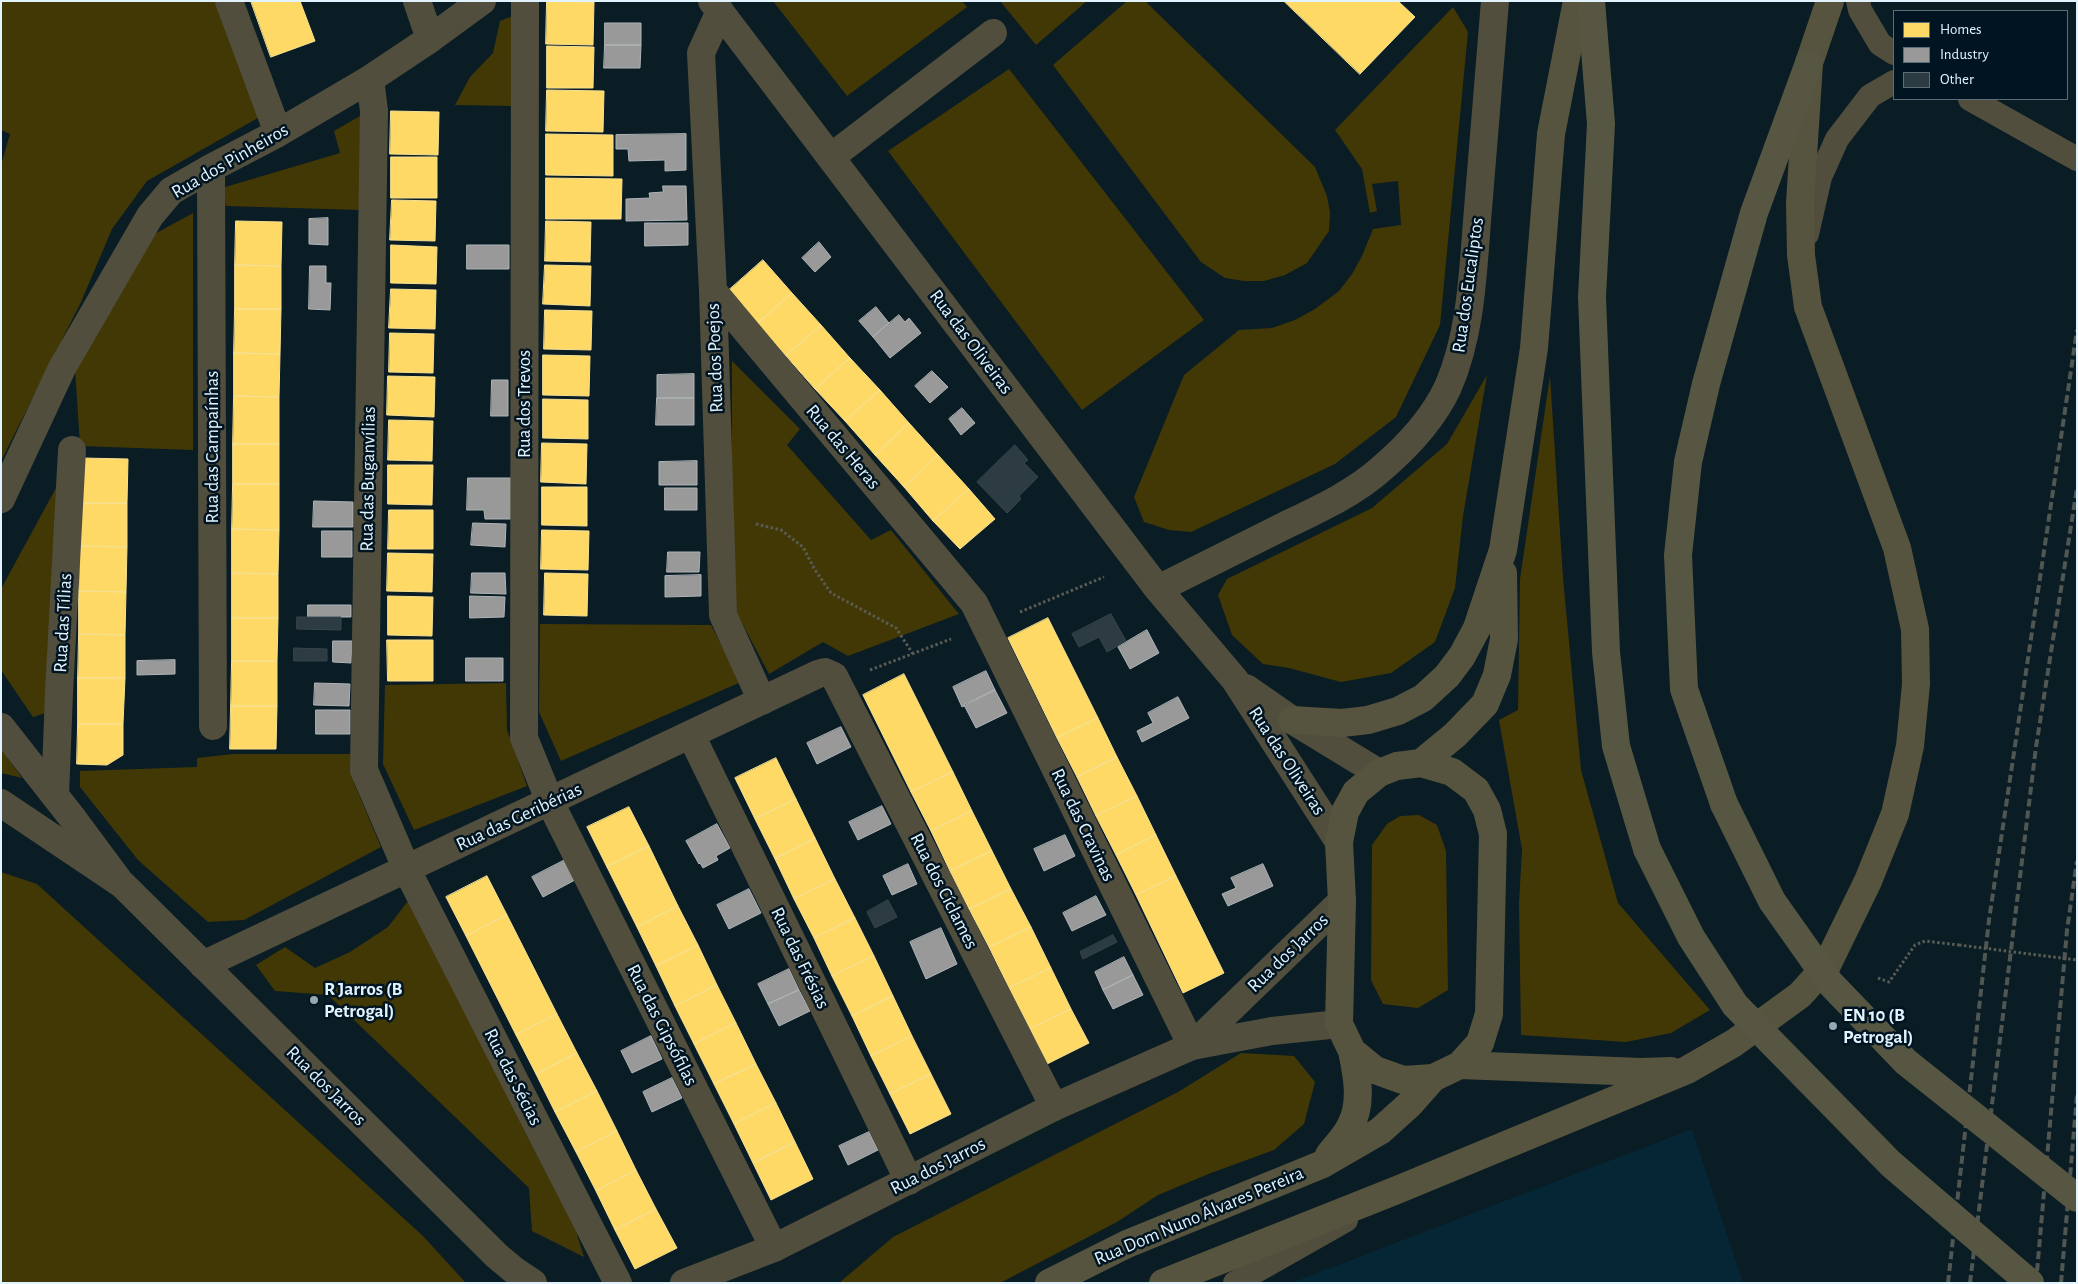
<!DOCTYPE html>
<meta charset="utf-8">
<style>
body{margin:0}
#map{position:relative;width:2078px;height:1284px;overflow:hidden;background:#0a1c24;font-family:"Alegreya Sans",sans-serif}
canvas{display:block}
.frame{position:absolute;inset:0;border:2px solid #e0f3fe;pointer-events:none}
.legend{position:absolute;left:1893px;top:10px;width:175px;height:90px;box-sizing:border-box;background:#001521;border:1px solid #5a6e79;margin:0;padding:6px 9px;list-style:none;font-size:15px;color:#e0f3fe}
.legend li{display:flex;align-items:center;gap:10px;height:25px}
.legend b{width:25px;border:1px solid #5a6e79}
</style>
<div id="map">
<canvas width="2078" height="1284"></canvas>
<div class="frame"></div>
<ul class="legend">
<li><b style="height:14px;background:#ffd966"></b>Homes</li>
<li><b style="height:14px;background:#999"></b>Industry</li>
<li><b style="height:14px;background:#2d3c43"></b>Other</li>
</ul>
</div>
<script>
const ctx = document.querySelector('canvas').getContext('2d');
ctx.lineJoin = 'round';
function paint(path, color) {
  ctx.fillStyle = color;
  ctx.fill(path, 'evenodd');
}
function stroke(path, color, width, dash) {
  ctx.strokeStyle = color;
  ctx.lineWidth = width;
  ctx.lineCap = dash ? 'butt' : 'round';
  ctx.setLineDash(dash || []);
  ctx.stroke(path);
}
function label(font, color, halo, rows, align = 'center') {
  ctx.font = font + ' "Alegreya Sans",sans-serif';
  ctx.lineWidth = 5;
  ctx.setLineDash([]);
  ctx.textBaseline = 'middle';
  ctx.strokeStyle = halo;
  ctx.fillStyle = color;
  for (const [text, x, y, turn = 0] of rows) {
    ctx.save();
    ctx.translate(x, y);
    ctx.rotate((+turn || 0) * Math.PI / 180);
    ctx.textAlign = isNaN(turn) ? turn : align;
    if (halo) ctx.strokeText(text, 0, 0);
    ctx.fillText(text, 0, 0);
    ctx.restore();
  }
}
paint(new Path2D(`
 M1692 1129 1743 1283H1291Z`), '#052634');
paint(new Path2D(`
 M1 1H226L270 111 147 181 112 229 81 302 1 461V165L10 134 1 130Z
 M773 1H962L967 7 847 96Z
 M1000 1H1087L1036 45Z
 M1127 1H1145L1315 167 1327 196 1330 213 1329 231 1307 263 1285 275 1264 281H1244L1225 278 1201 262 1053 65Z
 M1453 7 1468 32 1440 325 1396 417 1335 464 1191 532 1169 530 1144 522 1134 497 1184 375 1239 330 1272 328 1295 320 1315 309 1339 291 1352 274 1362 256 1373 229 1401 225 1398 181 1372 184 1377 211 1370 213 1362 169 1335 130Z
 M513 16 514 106 455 105 470 77 493 53 500 21Z
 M1009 69 1204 320 1082 410 888 151Z
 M367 112 360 210 226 206 222 188 340 153 334 131Z
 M193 213V450L80 446 75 369 131 247Z
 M732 361 800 429 787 445 871 540 891 530 959 614 848 656 823 642 769 674 732 604Z
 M1487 375 1463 516 1455 588 1435 642 1391 673 1341 682 1289 668 1263 664 1232 635 1218 595 1227 579 1372 508 1447 444Z
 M1550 376 1563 578 1581 770 1618 903 1710 1010 1671 1033 1626 1042 1521 1035 1519 903 1522 849 1499 720 1518 710 1520 579Z
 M57 486 49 712 33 717 1 670V589Z
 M540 624 711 625 741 682 561 761 539 712Z
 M506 683 507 730 527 786 414 830 383 764 385 685Z
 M1 749 22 778 1 773Z
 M233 754H356L354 783 381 847 244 920 208 922 138 860 80 787V771L197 767V758Z
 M1419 815 1437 825 1446 851 1448 990 1418 1008 1383 1004 1371 980 1372 845 1387 824 1400 816Z
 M1 872 37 884 423 1236 466 1283H1Z
 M408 901 576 1231 584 1257 532 1231 529 1188 328 995 275 991 256 965 285 947 315 968 350 952 388 927Z
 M1241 1053 1294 1056 1315 1082 1304 1124 1274 1150 1211 1173 1158 1195 1117 1222 1000 1283H839L893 1237 1178 1092Z`), '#423806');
const homes = new Path2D(`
 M251 1H300L315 41 271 57Z
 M547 1 594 2 593 45 546 44Z
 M1284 1H1398L1415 17 1360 74Z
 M547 46 594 47 593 88H547Z
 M547 90 604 91 603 132 546 131Z
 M391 111 439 112 438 155 390 154Z
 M546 134 613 135V176L546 175Z
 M391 157H437V198H391Z
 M546 178 622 179 621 219H546Z
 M392 200 436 201 435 241 390 240Z
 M236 221 282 222 281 266 235 265Z
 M546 221 591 222 590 262 545 261Z
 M391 245 437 247 436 284 391 283Z
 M763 260 792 293 757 324 728 291Z
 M235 265 281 266V309H235Z
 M545 265 591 266 590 306 543 304Z
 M391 289 436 290 435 329 389 328Z
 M792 293 821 325 786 356 757 324Z
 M235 309H281L280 354 234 353Z
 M545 310 592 311 591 350 544 349Z
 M821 325 850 358 815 389 786 356Z
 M390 333 434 334 433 373 389 372Z
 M234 353 280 354 279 397 234 396Z
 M543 355 590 356 589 396 543 395Z
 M850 358 880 390 845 421 815 389Z
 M388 376 435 377 434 417 387 415Z
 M880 390 909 423 875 455 845 421Z
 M234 396 279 397V444H233Z
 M543 399 588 400V439L543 438Z
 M389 420 433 421 432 461 388 460Z
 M909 423 938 455 904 487 875 455Z
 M542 443 587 444 586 484 541 482Z
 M233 444H279V484H233Z
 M938 455 969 489 933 521 904 487Z
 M82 458 128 459 127 503H81Z
 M388 465H433L432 505 388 504Z
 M233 484H279V530L232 529Z
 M542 487H587V526L542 525Z
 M969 489 995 519 960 549 933 521Z
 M81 503H127V547L80 546Z
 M389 510H433V549H388Z
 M232 529 279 530 278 574 232 573Z
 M542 530 589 531 588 570 541 569Z
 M80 546 127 547 126 592 79 591Z
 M388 553 433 554 432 592 387 591Z
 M232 573 278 574V618H232Z
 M545 573 588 574 587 616 544 615Z
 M79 591 126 592 125 635 79 634Z
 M388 596 433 597 432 636 388 635Z
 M232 618H278L277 661H232Z
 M1048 618 1098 718 1057 738 1008 638Z
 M79 634 125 635V678H78Z
 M387 640H433V681H388Z
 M232 661H277V706H231Z
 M904 674 953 772 911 792 863 695Z
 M78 678H125L123 724H78Z
 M231 706H277L276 749H230Z
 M1098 718 1117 757 1077 777 1057 738Z
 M78 724H123V755L107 765 77 764Z
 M1117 757 1137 796 1096 816 1077 777Z
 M776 758 796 799 755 819 735 778Z
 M953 772 972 811 931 831 911 792Z
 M1137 796 1156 835 1116 855 1096 816Z
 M796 799 815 838 775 859 755 819Z
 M629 807 649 846 607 867 587 827Z
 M972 811 992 851 950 871 931 831Z
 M1156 835 1176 876 1136 895 1116 855Z
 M815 838 835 879 794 899 775 859Z
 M649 846 678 906 637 927 607 867Z
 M992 851 1011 889 969 909 950 871Z
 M487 876 507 915 466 936 446 897Z
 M1176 876 1224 973 1183 993 1136 895Z
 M835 879 855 918 814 938 794 899Z
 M1011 889 1031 927 989 947 969 909Z
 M678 906 698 945 656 966 637 927Z
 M507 915 557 1014 516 1035 466 936Z
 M855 918 874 956 832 976 814 938Z
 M1031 927 1051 968 1009 988 989 947Z
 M698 945 717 985 675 1006 656 966Z
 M874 956 893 996 852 1016 832 976Z
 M1051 968 1071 1009 1030 1029 1009 988Z
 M717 985 736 1023 694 1044 675 1006Z
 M893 996 912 1036 871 1056 852 1016Z
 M1071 1009 1089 1043 1047 1064 1030 1029Z
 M557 1014 577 1053 536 1074 516 1035Z
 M736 1023 756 1064 714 1084 694 1044Z
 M912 1036 931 1074 890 1094 871 1056Z
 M577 1053 597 1091 555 1112 536 1074Z
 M756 1064 776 1103 734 1124 714 1084Z
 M931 1074 951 1114 910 1134 890 1094Z
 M597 1091 617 1131 576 1152 555 1112Z
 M776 1103 795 1142 753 1163 734 1124Z
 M617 1131 636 1170 596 1191 576 1152Z
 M795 1142 813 1179 771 1200 753 1163Z
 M636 1170 656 1209 615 1230 596 1191Z
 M656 1209 677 1248 635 1269 615 1230Z`);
paint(homes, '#ffd966');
stroke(homes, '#f6e194', 1);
const industry = new Path2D(`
 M605 23H641V45H605Z
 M605 45H641L640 68H604Z
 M686 134V170L665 171V160L629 161 628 149H616V135Z
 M663 186H686L687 220 626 221V199L650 198 649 193 663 192Z
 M328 218V245L309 244V219Z
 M645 223H688V245L645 246Z
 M819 242 831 257 815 272 802 258Z
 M467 245H509V269H467Z
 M310 266H326V283H331L330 310 309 309Z
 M876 307 889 323 873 337 859 321Z
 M899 315 905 322 909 318 921 333 890 358 873 337Z
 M932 371 948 387 930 403 915 386Z
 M694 374V398H657V375Z
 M492 380H508V416H491Z
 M657 398H694V425H656Z
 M962 408 975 423 961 435 949 419Z
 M697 461V485H659V462Z
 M468 478H511V519H485L484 510H467Z
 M665 488H697V510H665Z
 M314 501 353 502V527H313Z
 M473 523 506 524 505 547 471 545Z
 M322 531H352V557H322Z
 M668 552H700L699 572H667Z
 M472 573H505L506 594 471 593Z
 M701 575V596L665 597V576Z
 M470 596 505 597 504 617 470 618Z
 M308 605H351V617H308Z
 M1147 630 1159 653 1130 669 1118 647Z
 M333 641H352L351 663 333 662Z
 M466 658H503V681H466Z
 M175 660V674L137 675V661Z
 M986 671 995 690 962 707 953 687Z
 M315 683 350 684 349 706 314 705Z
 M995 690 1007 713 976 728 964 705Z
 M1178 697 1189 718 1142 742 1137 731 1153 723 1148 713Z
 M316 710H350V734H316Z
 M841 727 851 747 817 764 807 743Z
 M882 806 891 824 858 840 849 822Z
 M717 824 730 848 716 856 718 860 703 868 700 863 699 864 686 841Z
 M1065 835 1075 856 1044 871 1034 849Z
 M565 860 575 880 543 897 532 877Z
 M908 864 917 884 892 895 883 876Z
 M1263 864 1273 886 1228 906 1222 894 1236 888 1231 878Z
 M749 889 761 913 729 929 717 905Z
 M1096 896 1106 915 1072 931 1063 913Z
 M941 928 957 964 926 979 910 942Z
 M1124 957 1133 975 1103 990 1095 972Z
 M789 969 799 990 768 1004 758 984Z
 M1133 975 1143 995 1113 1009 1103 990Z
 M799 990 810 1011 779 1026 768 1004Z
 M651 1036 662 1059 632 1073 621 1051Z
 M672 1078 682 1098 652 1112 643 1092Z
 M869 1132 878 1150 848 1165 839 1146Z`);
paint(industry, '#999');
stroke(industry, '#aeb4b7', 1);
const building = new Path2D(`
 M1015 445 1028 460 1024 463 1038 477 1019 496 1021 499 1007 513 977 482Z
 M1111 614 1126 641 1107 652 1099 637 1079 647 1072 634Z
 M297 617H341V630L297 629Z
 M294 648 327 649V661H294Z
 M888 900 897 917 875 928 867 912Z
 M1113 935 1117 942 1083 959 1080 952Z`);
paint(building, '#2d3c43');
stroke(building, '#37454c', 1);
stroke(new Path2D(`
 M756 524 781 530 803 547 815 570 831 593 896 628 913 654
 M1020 612 1104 577
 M870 670 951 639
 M1878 978 1889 982 1915 945 1925 941 1959 945`), '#5a5c54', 3, [2.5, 2.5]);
stroke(new Path2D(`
 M1858 1 1860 10 1880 44 1894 53
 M1970 99 2077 159
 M1807 234 1820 177 1837 139 1870 96 1894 82
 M1235 1283 1346 1220`), '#514e3e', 24);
stroke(new Path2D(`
 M229 1 278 133
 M417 1 430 39
 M525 1 524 738 550 802 774 1248
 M712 1 1158 589 1235 680 1339 842
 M720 11 701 53 713 291 723 615 762 701
 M370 79 374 111 364 770 407 870 618 1283
 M831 157 993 33
 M211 168 213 726
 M713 291 974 603 1192 1046
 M1 499 62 368 150 216 171 191 211 168 278 133 370 79 430 39 482 1
 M1158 589C1200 568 1242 547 1284 526 1317 510 1353 494 1381 469 1408 446 1433 419 1448 387 1472 332 1473 268 1478 209 1484 140 1489 70 1495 1
 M1246 688 1292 720 1379 773
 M1 727 74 820 120 882
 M691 735 909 1181
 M55 796 59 693 72 450
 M203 965 818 674 825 672 834 676 1054 1107`), '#514e3e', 28);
stroke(new Path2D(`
 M1 803 123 885 497 1256 515 1271 533 1283
 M1192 1046 1342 901
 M684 1283 774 1248 1054 1107 1192 1046 1272 1031 1339 1024`), '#514e3e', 28);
stroke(new Path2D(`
 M1292 720 1342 723 1368 720 1398 711 1423 698 1447 676 1462 656 1477 628 1503 550 1534 348 1551 134 1577 1
 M1421 763 1452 772 1476 790 1487 810 1493 834 1489 1014 1480 1043 1460 1065 1433 1078 1403 1080 1375 1070 1352 1051 1339 1024 1342 901 1339 842 1345 812 1356 792 1379 773 1397 766Z
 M1421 763 1455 735 1485 704 1497 675 1504 639 1503 573
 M1460 1065 1641 1072 1671 1071
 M1329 1155C1336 1146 1345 1137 1350 1127 1363 1104 1357 1075 1352 1051
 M1049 1283 1127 1244 1323 1164 1380 1131 1410 1104 1433 1078
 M1163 1283 1397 1190 1687 1070 1734 1043 1800 995 1827 965 1868 881 1895 814 1910 746 1916 684 1915 629 1897 548 1808 307 1801 255 1800 203 1809 63 1830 1`), '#56543e', 28);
stroke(new Path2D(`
 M1591 1 1601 124 1592 297 1606 652 1616 746 1647 849
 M1724 804 1684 689 1678 555 1688 462 1706 384 1754 213 1809 63`), '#565642', 28);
stroke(new Path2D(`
 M1948 1283 1989 920 2077 330
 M1970 1283 2036 747 2077 488
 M2036 1283 2067 930 2077 861
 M2061 1283 2077 1095`), '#505753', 4, [8, 4]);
stroke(new Path2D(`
 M1959 945 2077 960`), '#5a5c54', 3, [2.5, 2.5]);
stroke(new Path2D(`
 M1724 804 1772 901 1830 983 1906 1062 2077 1198
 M1647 849 1691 937 1735 1005 1891 1164 2030 1283`), '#565642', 28);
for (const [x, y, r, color] of [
 [314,1000,5,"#95a8b2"],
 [1833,1026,5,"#95a8b2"]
]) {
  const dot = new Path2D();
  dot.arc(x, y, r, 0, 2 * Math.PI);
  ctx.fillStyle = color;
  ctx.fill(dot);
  stroke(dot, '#001521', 2);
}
label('19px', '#e0f3fe', '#001521', [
 ["Rua dos Pinheiros",230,161,-30],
 ["Rua dos Eucaliptos",1468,285,-82],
 ["Rua das Oliveiras",971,342,53],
 ["Rua dos Poejos",715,358,-92],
 ["Rua dos Trevos",524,404,-90],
 ["Rua das Campaínhas",212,447,-90],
 ["Rua das Heras",843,447,50],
 ["Rua das Buganvílias",368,479,-89],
 ["Rua das Tílias",63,623,-87],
 ["Rua das Oliveiras",1287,761,57],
 ["Rua das Geribérias",519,817,-25],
 ["Rua das Cravinas",1083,825,64],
 ["Rua dos Cíclames",944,891,63],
 ["Rua dos Jarros",1288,953,-44],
 ["Rua das Frésias",800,958,64],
 ["Rua das Gipsófilas",662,1025,63],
 ["Rua das Sécias",513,1077,63],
 ["Rua dos Jarros",326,1086,45],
 ["Rua dos Jarros",938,1166,-27],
 ["Rua Dom Nuno Álvares Pereira",1199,1216,-23]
]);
label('bold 19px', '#e0f3fe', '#001521', [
 ["R Jarros (B",324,989],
 ["Petrogal)",324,1011],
 ["EN 10 (B",1843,1015],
 ["Petrogal)",1843,1037]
], 'left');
</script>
